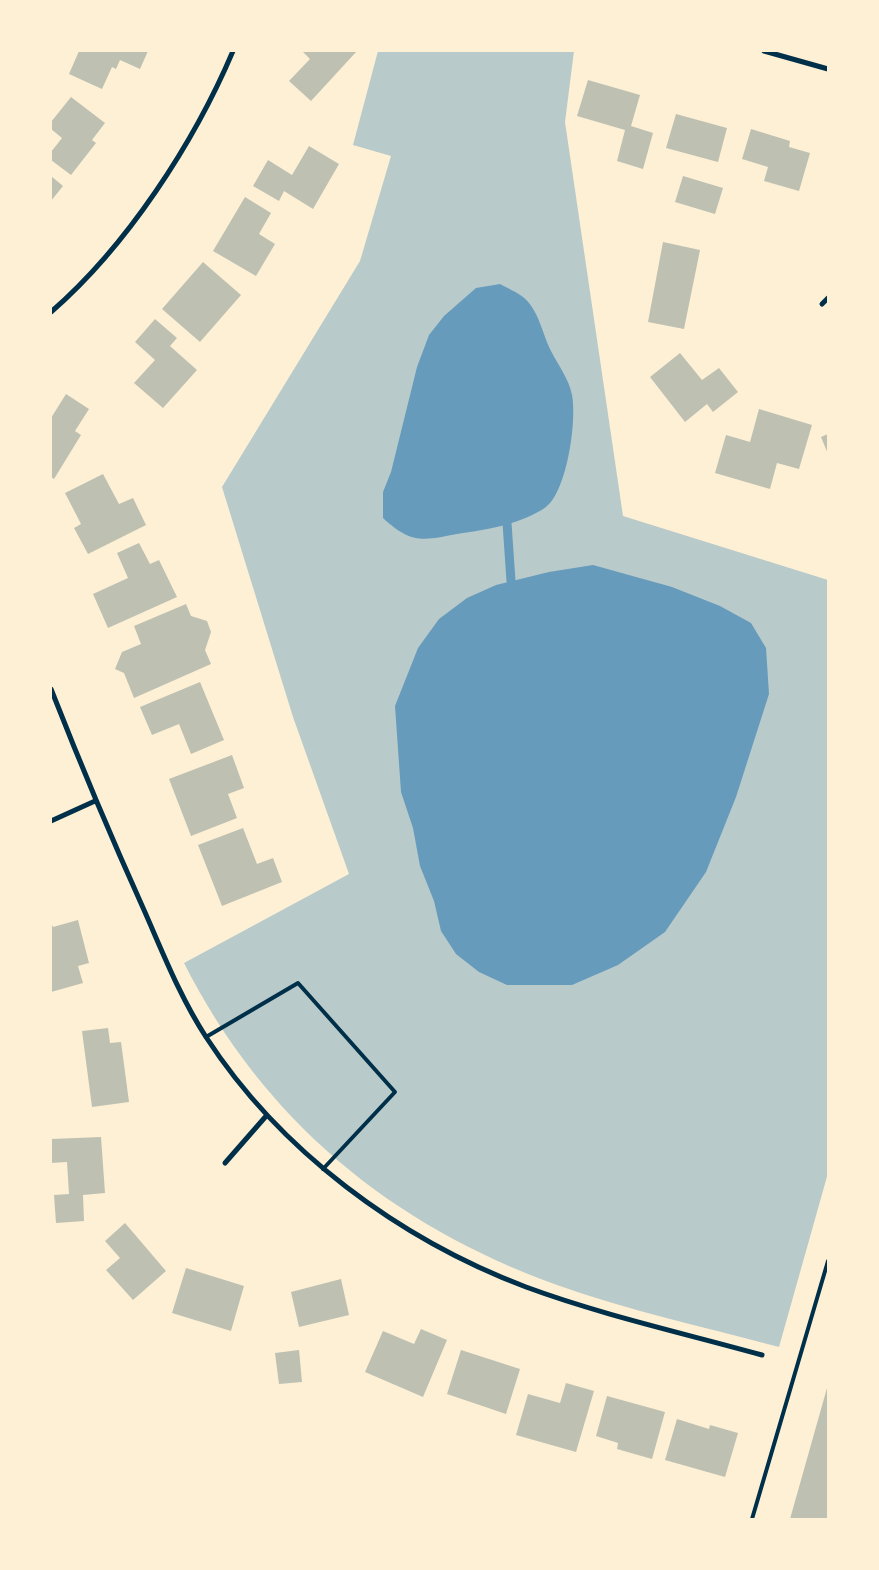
<!DOCTYPE html>
<style>
body{margin:0}
#map{position:relative;width:879px;height:1570px;overflow:hidden;background:#fdf0d5;font-family:"Source Sans 3",sans-serif}
canvas{display:block}
.frame{position:absolute;inset:0;border:52px solid #fdf0d5;pointer-events:none}
</style>
<div id="map">
<canvas width="879" height="1570"></canvas>
<div class="frame"></div>
</div>
<script>
const ctx = document.querySelector('canvas').getContext('2d');
ctx.lineJoin = 'round';
function paint(path, color) {
  ctx.fillStyle = color;
  ctx.fill(path, 'evenodd');
}
function stroke(path, color, width, dash) {
  ctx.strokeStyle = color;
  ctx.lineWidth = width;
  ctx.lineCap = dash ? 'butt' : 'round';
  ctx.setLineDash(dash || []);
  ctx.stroke(path);
}
paint(new Path2D(`
 M378 51H574L565 122 623 516 828 580V1173L779 1347C705 1327 629 1311 557 1285 391 1225 264 1121 184 963L349 874 293 717 222 487 360 261 391 156 353 145Z`), '#b9caca');
paint(new Path2D(`
 M500 284C507 288 517 292 523 297 539 310 542 333 551 351 558 365 569 379 572 395 577 421 567 491 546 507 523 523 491 529 463 533 426 539 414 547 383 518V492L391 472 417 367 429 335 444 316 476 288Z
 M593 565 672 587 720 606 751 623 766 648 769 694 736 797 706 872 665 932 618 965 572 985H507L479 972 456 954 441 931 434 901 420 866 413 828 401 792 395 706 418 648 439 619 467 598 496 585 549 572Z`), '#669bbc');
stroke(new Path2D(`
 M507 523 511 581`), '#669bbc', 9);
paint(new Path2D(`
 M79 51H148L140 69 120 60 116 69 112 67 102 89 69 74Z
 M302 51H357L311 101 289 81 310 59Z
 M588 80 640 95 631 126 653 133 643 169 617 161 625 130 577 116Z
 M71 97 105 123 92 140 96 143 71 175 51 160V152L62 138 51 129V122Z
 M676 114 727 128 718 162 666 148Z
 M751 129 790 141 789 147 810 153 799 191 764 181 768 167 742 159Z
 M309 146 339 164 313 209 284 191 279 201 253 186 268 160 292 175Z
 M51 176 63 186 51 201Z
 M683 176 723 188 715 214 675 202Z
 M245 197 271 213 259 234 275 244 256 276 213 251Z
 M663 242 700 250 684 329 648 322Z
 M203 262 241 295 200 342 162 309Z
 M155 319 177 338 170 346 197 370 163 408 134 383 155 360 135 342Z
 M680 353 702 380 719 368 738 392 713 412 707 404 685 422 650 377Z
 M66 394 89 409 75 431 81 435 54 479 51 477V418Z
 M759 409 812 425 799 469 777 463 770 489 715 473 726 435 750 442Z
 M828 434V454L821 437Z
 M103 474 119 504 133 498 146 525 88 554 74 528 81 524 65 493Z
 M139 543 150 564 159 560 177 597 108 628 93 594 128 578 117 553Z
 M186 604 191 616 207 621 211 632 205 650 211 664 134 698 124 673 115 669 122 652 141 644 134 626Z
 M200 682 224 740 191 754 179 724 152 735 140 707Z
 M232 755 244 788 228 794 237 818 191 836 169 779Z
 M243 828 257 864 273 858 282 882 222 906 198 845Z
 M78 920 89 963 78 966 83 983 51 992V922L53 927Z
 M108 1028 110 1043 121 1042 129 1102 92 1107 82 1031Z
 M101 1137 105 1193 83 1195 84 1221 56 1223 54 1195 69 1194 67 1162 51 1163V1139Z
 M125 1223 166 1271 133 1300 106 1270 120 1258 105 1241Z
 M186 1268 244 1286 231 1331 172 1313Z
 M341 1279 349 1315 299 1327 291 1292Z
 M421 1329 447 1340 423 1397 365 1372 383 1331 414 1344Z
 M299 1350 302 1382 279 1384 275 1353Z
 M461 1350 520 1369 506 1414 447 1394Z
 M566 1383 594 1391 576 1452 516 1435 528 1394 560 1403Z
 M827 1388 828 1519H790Z
 M607 1396 665 1412 652 1459 617 1449 618 1443 596 1436Z
 M677 1419 709 1429 710 1425 738 1433 725 1477 665 1460Z`), '#bec0b2');
stroke(new Path2D(`
 M206 1037 298 983 395 1092 323 1169
 M752 1519 828 1261`), '#003049', 4);
stroke(new Path2D(`
 M764 51 828 69
 M822 304 828 298
 M51 312C127 246 194 143 233 51
 M51 689C80 763 111 837 144 910 163 953 180 997 206 1037 280 1151 399 1239 526 1287 602 1315 683 1333 762 1355
 M51 821 95 801
 M225 1163 267 1115`), '#003049', 5);
</script>
